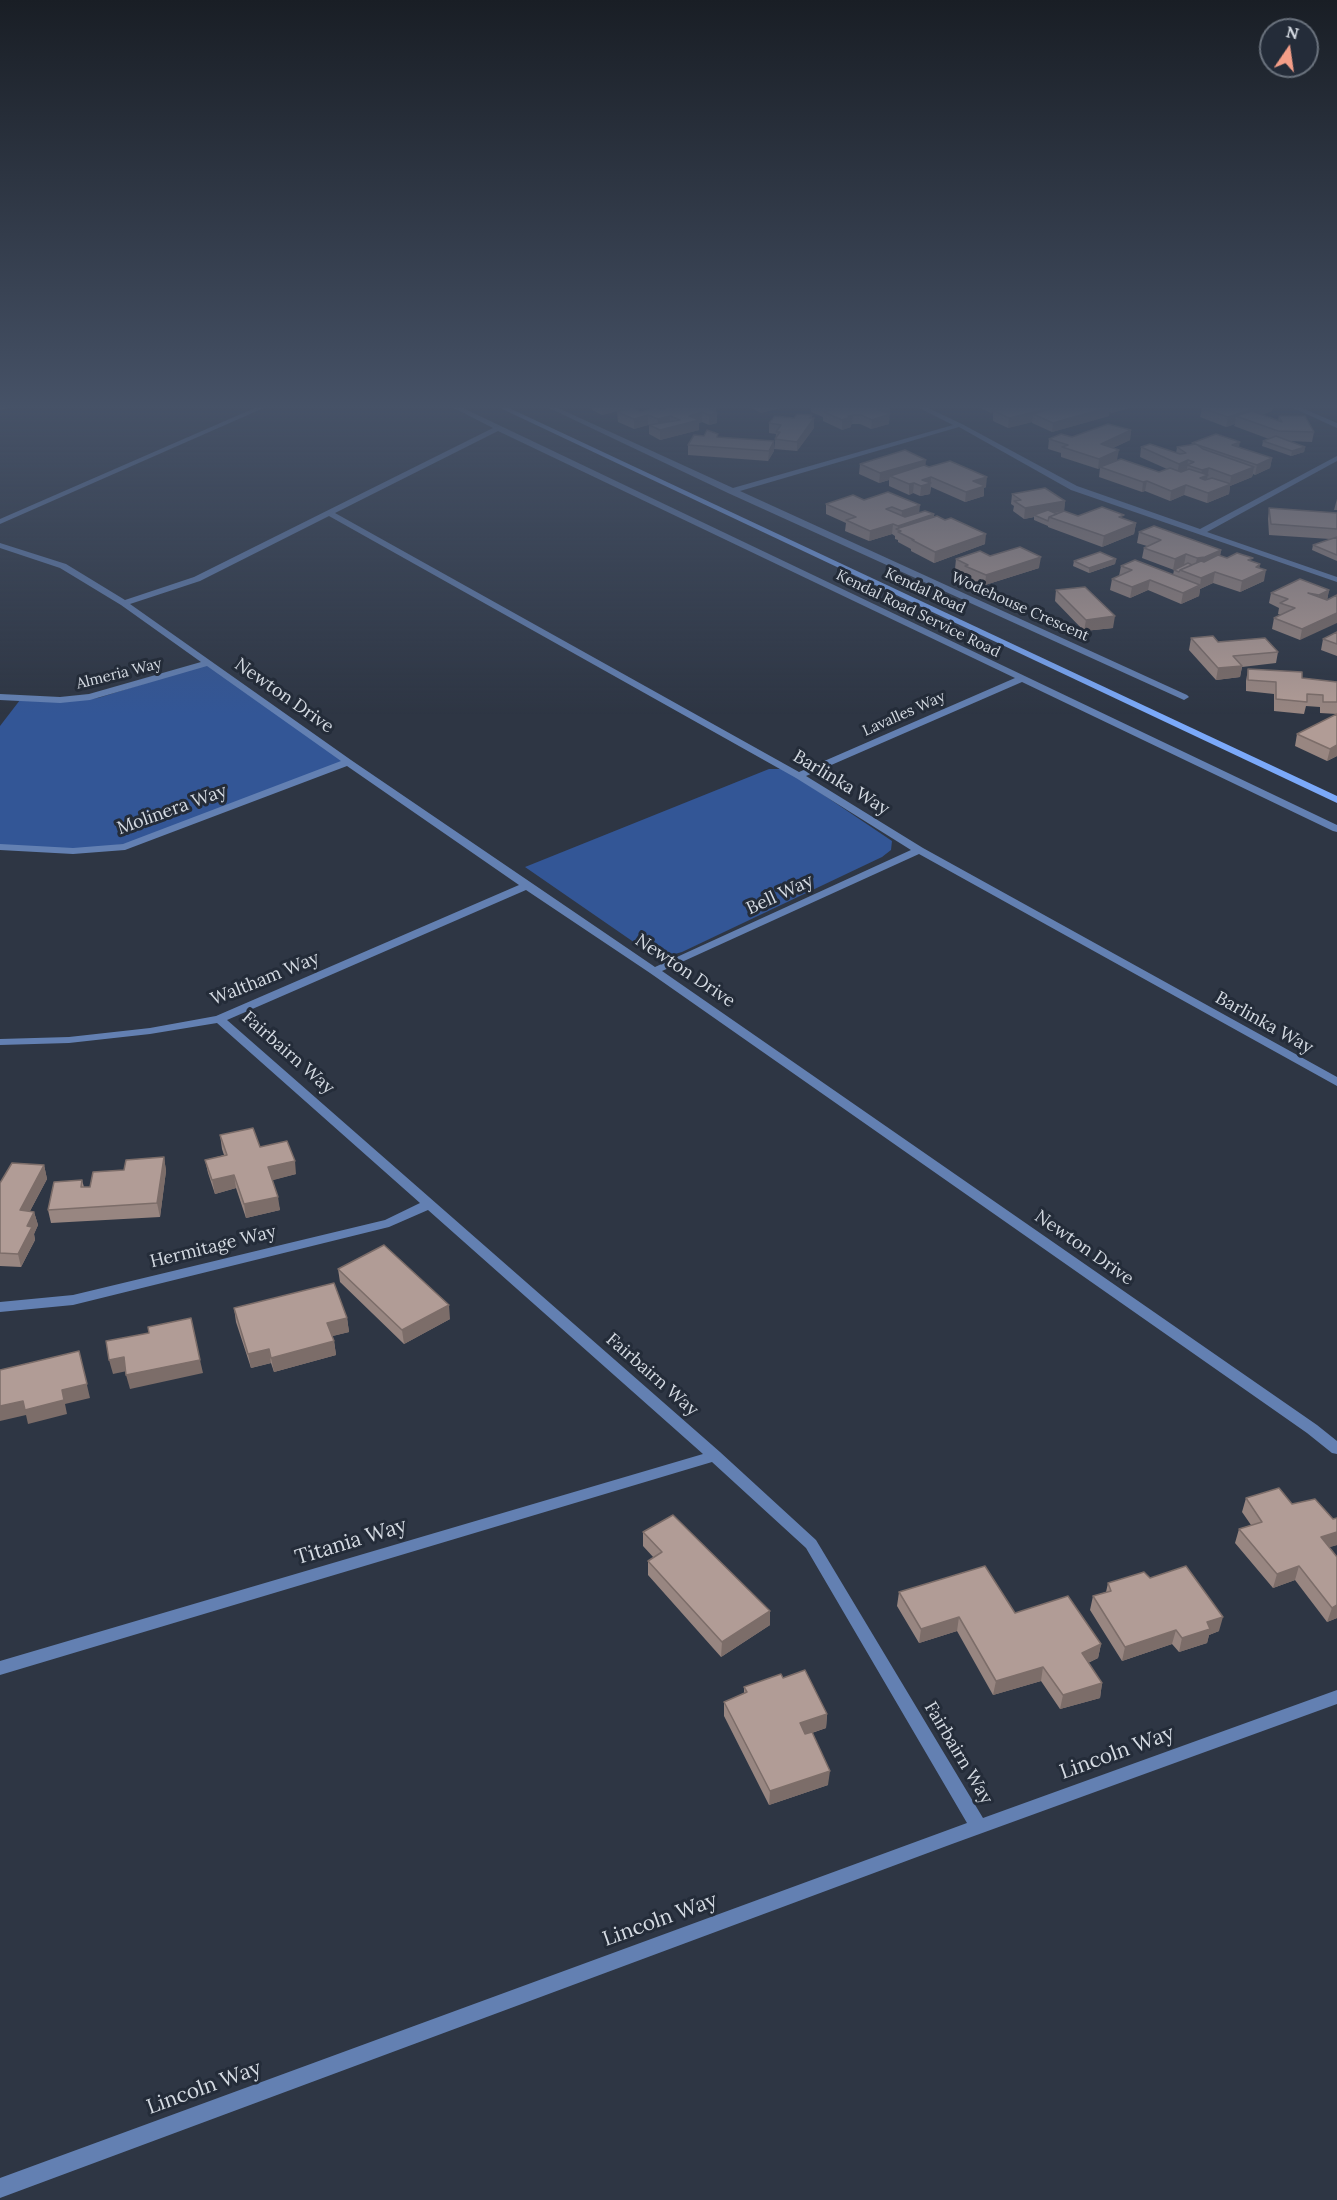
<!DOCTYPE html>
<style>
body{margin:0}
#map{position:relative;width:1337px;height:2200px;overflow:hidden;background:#2e3644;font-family:Lora,serif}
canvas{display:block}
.north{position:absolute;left:1259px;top:18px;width:60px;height:60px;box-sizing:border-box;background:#242c39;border:2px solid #6a727d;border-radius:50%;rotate:13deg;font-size:16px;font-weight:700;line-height:24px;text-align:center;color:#d4dae2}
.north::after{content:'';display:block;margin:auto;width:21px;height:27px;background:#f49e88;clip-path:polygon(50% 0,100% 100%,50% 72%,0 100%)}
</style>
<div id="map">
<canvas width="1337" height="2200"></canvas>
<div class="north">N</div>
</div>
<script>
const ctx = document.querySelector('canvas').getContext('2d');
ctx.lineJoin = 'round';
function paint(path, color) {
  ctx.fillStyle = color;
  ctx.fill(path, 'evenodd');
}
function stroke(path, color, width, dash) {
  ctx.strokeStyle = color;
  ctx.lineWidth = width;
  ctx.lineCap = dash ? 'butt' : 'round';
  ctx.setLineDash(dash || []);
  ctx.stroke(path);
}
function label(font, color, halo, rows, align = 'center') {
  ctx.font = font + ' Lora,serif';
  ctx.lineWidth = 6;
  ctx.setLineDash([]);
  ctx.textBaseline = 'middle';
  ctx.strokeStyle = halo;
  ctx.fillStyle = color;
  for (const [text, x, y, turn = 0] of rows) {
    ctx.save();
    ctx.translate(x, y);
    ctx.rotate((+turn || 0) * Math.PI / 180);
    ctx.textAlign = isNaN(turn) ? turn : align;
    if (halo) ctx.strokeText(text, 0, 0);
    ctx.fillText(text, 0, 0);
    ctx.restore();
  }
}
paint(new Path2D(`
 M207 664 347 762 126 844 74 850 0 846V726L20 700 64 702 98 698Z
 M769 769H785L892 841 891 850 882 857 682 952 664 957 651 954 525 867Z`), '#335696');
paint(new Path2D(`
 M257 407H266L0 524V519Z
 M452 407H461L1337 825V832L1333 831 1022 682 806 776 923 848 1337 1077V1086L919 854 662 971 1317 1425 1337 1441V1454L1332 1453 1307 1433 650 973 526 890 227 1020 720 1452 816 1540 983 1818 1337 1690V1704L952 1844 0 2198V2178L967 1823 806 1548 712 1462 0 1675V1661L703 1454 428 1210 389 1227 73 1305 0 1312V1302L73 1295 385 1220 420 1203 217 1023 150 1034 69 1043 0 1045V1039L69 1037 150 1028 216 1016 519 885 347 766 125 850 73 854 0 850V844L73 848 123 844 341 761 207 666 90 700 60 703 0 700V694L60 697 89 694 201 662 121 605 60 568 0 548V543L66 564 125 600 194 577 493 428ZM498 431 1015 678 799 772 335 513ZM329 516 796 778 911 850 655 967 351 760 130 604 200 581Z
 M547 407H556L733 488 953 425 917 407H926L962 424 1077 486 1200 529 1337 456V461L1207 532 1337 577V582L1071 490 959 427 740 491 1187 695 1189 697 1184 700 728 493Z
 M1291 407H1300L1337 423V428Z`), '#6380b2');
paint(new Path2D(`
 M498 407H507L1337 796V803Z`), '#7ba9f9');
paint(new Path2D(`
 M592 407H632L602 415 592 410Z
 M673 407H716V412L717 413V423L709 425 702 422 699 423V430L660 440 649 434V425H648L634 429 618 422 617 412 661 410Z
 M751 407H783L761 413 751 408Z
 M811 407H890L889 424 871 429 860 424H852L851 425V427L842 430 823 421V417L811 412Z
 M978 407H1048L1050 408 1049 409 1057 407H1132L1112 413 1109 412V416L1052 432 1032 423V422L1008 428 993 421V412L991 413Z
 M1203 407H1273L1272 411 1262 415 1278 420 1279 416 1314 432 1312 442 1290 441 1305 447 1304 452 1291 456 1262 446 1263 441 1269 439 1234 426 1235 424 1226 427 1200 417 1202 408Z
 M812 415V418H814V428L797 451 774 449 776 434 769 433V423Z
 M1131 430 1130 440 1113 448 1117 460 1109 464 1159 472 1167 469 1140 457 1141 447 1176 453 1177 447 1192 445V443L1239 447 1272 458 1270 468 1255 475 1253 474 1252 477 1230 486 1229 494 1207 503 1184 495 1170 501 1145 491 1142 492 1099 477 1100 468 1098 469 1061 457V453L1048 449 1049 439Z
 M718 434V437L774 451 768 461 688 455V445L704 436Z
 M860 464 925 466 986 487 984 488V496L965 502 931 487 930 494 920 496 913 493 909 495 889 486V480L879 483 859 474Z
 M1012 494 1065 501 1064 511 1078 516 1124 519 1136 523 1134 534 1102 547 1048 527V526L1034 520V517L1024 519 1013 511 1014 506 1011 504Z
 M1337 499V510H1334Z
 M864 500 919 513 934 514V517L985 544 934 563 911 551V549L898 542V540L895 539V536L892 534 869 541 845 531 846 523 826 514V504Z
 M1269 508 1337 513V561L1312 550 1313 545 1330 539 1269 535 1268 519Z
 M1139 532 1221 550 1220 556 1227 558 1252 561 1260 568 1264 581 1240 592 1213 583 1200 589 1199 596 1181 604 1148 590 1130 598 1110 590 1112 579 1119 576 1121 566 1173 575 1174 570 1142 558 1144 548 1147 546 1137 543Z
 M990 556 1039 568 985 585 964 577V574L955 569 956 559Z
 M1116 559 1115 564 1089 573 1073 566 1074 561Z
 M1056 590 1113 628 1084 631 1055 601Z
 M1329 590 1327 600 1300 640 1272 629 1274 618 1281 615 1278 614 1279 608 1269 603 1271 593Z
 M1337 632V656L1321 650 1323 639Z
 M1191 638 1278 652 1276 663 1242 667 1240 677 1216 680 1189 650Z
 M1248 669 1302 678 1337 682V714L1320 713V707L1306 706 1304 714 1274 711V694L1246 691V681Z
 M1337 714V756L1327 761 1295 746 1297 734Z
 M220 1135 260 1147 296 1174 272 1180 280 1210 246 1218 236 1188 215 1194 208 1173 205 1160 224 1155 222 1149Z
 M164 1157 166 1171 160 1217 51 1223 48 1210 82 1180 84 1187H90L124 1170Z
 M44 1165 47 1179 30 1211 34 1212 38 1225 34 1234 35 1240 21 1267 0 1266V1183Z
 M338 1269 450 1319 404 1344 340 1282Z
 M234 1308 347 1318 349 1332 332 1336 334 1341 336 1355 274 1372 271 1363 251 1368 236 1322Z
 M1246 1498 1292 1504 1333 1519 1337 1518V1545L1329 1547 1337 1557V1618L1327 1622 1295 1580 1273 1588 1235 1543 1239 1529 1251 1525 1242 1512Z
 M643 1532 770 1611V1625L721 1657 648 1575V1561L654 1558 643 1546Z
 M1150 1578 1219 1631 1209 1635 1207 1643 1179 1652 1172 1644 1122 1661 1090 1610 1093 1596 1106 1592 1108 1583Z
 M899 1592 1015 1613 1101 1644 1098 1658 1088 1663 1102 1683 1100 1698 1060 1709 1041 1681 993 1695 957 1631 919 1643 897 1606Z
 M783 1678 827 1714 826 1728 812 1733 828 1785 769 1805 724 1716V1702L744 1693V1687Z`), '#988681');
paint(new Path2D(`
 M0 407H10L0 410Z
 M602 407H632L602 415Z
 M707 407H716V413H717V423L709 425V415Z
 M762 407H783L761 413Z
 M883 407H890L889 424 871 429 872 420 877 409Z
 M992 407H1013L991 413Z
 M1110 407 1109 416 1052 432 1053 423Z
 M1116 407H1132L1112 413V408Z
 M1258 407H1273L1272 411 1246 420 1236 416 1235 424 1226 427 1228 417Z
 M1050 408 1048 417 1033 414 1032 422 1008 428 1009 418Z
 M702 412V422L699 423V430L660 440V430L689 416Z
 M648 415V425L634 429V419Z
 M812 415 811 422 814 418V428L797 451V442Z
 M853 415 852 424 851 425V427L842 430V420L848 416Z
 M670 416V425L658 429V419Z
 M1131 430 1130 440 1100 454 1101 444Z
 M774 441V451L768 461 769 451Z
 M1240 442 1238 452 1232 445Z
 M1305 447 1304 452 1291 456 1292 451Z
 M1119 450 1117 460 1098 469 1099 459Z
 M1272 458 1270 468 1255 475 1257 465Z
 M926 460 925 470 890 476 889 480 879 483 880 473Z
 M1188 460 1187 470 1177 474 1179 464Z
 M1254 467 1252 477 1230 486 1229 494 1207 503 1208 493 1230 484 1231 476Z
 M1209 468 1206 485 1198 489 1202 470Z
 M931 477 930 494 920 496 922 480Z
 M987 477 986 487 984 488V496L965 502 966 492 973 481Z
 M1147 481 1145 491 1142 492 1143 482Z
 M914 483 913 493 909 495V484Z
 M1186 485 1184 495 1170 501 1171 491Z
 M1065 501 1064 511 1037 516 1034 515V517L1024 519 1025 508Z
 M920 505 919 515 901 521 902 511Z
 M934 514 933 525 901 531 898 530V526Z
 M1136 523 1134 534 1102 547 1104 536Z
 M893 524 892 534 869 541 870 531Z
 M986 534 985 544 934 563 935 552Z
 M1221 550 1219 561 1195 567 1197 558Z
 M1186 554 1184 565 1173 570 1175 559Z
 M1041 557 1039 568 985 585 986 575Z
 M1116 559 1115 564 1089 573V568Z
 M1260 564 1259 573 1266 570 1264 581 1240 592 1242 581 1256 567Z
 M1215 572 1213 583 1200 589 1199 596 1181 604 1183 593 1200 586 1201 578Z
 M1150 580 1148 590 1130 598 1132 587Z
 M1329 590 1327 601 1317 606 1319 595Z
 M1337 613V623L1300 640 1302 629Z
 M1115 616 1113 628 1084 631 1086 620Z
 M1242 666 1240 677 1216 680 1218 668Z
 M1337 745V756L1327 761 1330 749Z
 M164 1157 166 1171 160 1217 157 1203Z
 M295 1161 296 1174 270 1181 268 1167Z
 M44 1165 47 1179 23 1224 20 1210Z
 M234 1175 236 1188 215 1194 212 1180Z
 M278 1197 280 1210 246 1218 244 1204Z
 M34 1212 38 1225 34 1234 35 1240 21 1267 18 1254 27 1226Z
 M449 1305 450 1319 404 1344 402 1330Z
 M347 1318 349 1332 329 1337 327 1323Z
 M334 1341 336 1355 274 1372 271 1358Z
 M269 1349 271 1363 251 1368 248 1354Z
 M79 1351 90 1398 65 1404 67 1414 28 1424 26 1415 0 1421V1406L62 1390Z
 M124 1357 127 1371 113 1374 109 1360Z
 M200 1360 203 1373 130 1389 126 1375Z
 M1337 1532V1545L1317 1551 1321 1537Z
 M1299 1566 1295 1580 1273 1588 1277 1574Z
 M1337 1605V1618L1327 1622 1332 1608Z
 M770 1611V1625L721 1657 722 1642Z
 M959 1617 957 1631 919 1643 921 1629Z
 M1223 1617 1219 1631 1209 1635 1207 1643 1179 1652 1182 1638 1207 1622Z
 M1176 1630 1172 1644 1122 1661 1125 1647Z
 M1101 1644 1098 1658 1079 1667 1082 1653Z
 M1043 1667 1041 1681 993 1695 996 1681Z
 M1102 1683 1100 1698 1060 1709 1063 1695Z
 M827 1714 826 1728 799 1737 800 1723Z
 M830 1771 828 1785 769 1805 770 1791Z`), '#7c6d69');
const building = new Path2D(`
 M673 407H708H707L717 413 709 415 702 412 689 416 699 420 660 430 649 425 680 420 670 416 658 419 648 415 634 419 617 412 632 408 641 412 655 408 661 410Z
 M823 407H883L877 409 890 414 872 420 861 415H853L848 416 851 417 842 420 824 412 830 410Z
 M1011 407H1048L1050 408 1009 418 994 411Z
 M1057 407H1109L1053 423 1033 414Z
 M1203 407H1258L1228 417 1202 408Z
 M1252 411 1282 422 1279 416H1305L1314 432 1278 431 1236 416Z
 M797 414 812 415 810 418H814L797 442 775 439 780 432H776L781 425 769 423 775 416 794 418Z
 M1108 424 1131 430 1101 444 1119 450 1099 459 1062 447 1068 445 1049 439 1061 434 1072 437Z
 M707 430 718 434 717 437 774 441 769 451 688 445 694 435 704 436Z
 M1216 434 1240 442 1232 445 1272 458 1257 465 1192 443Z
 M1276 436 1305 447 1292 451 1263 441Z
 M1150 444 1180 454 1186 453 1177 447 1196 444 1203 449 1254 467 1231 476 1209 468 1202 470 1187 465 1194 462 1188 460 1179 464 1141 447Z
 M905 450 926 460 880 473 860 464Z
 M1121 459 1159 472 1170 468 1181 472 1189 469 1208 475 1200 478 1205 480 1212 478 1231 484 1208 493 1186 485 1171 491 1147 481 1143 482 1100 467Z
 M950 461 987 477 973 481 985 486 966 492 931 477 922 480 931 483 921 486 914 483 909 484 890 476 924 465 929 467Z
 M1045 488 1065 501 1025 508 1014 501 1021 500 1012 494Z
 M888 492 920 505 902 511 892 507 886 509 905 517 925 511 934 514 898 526 893 524 870 531 846 520 856 517 826 504 853 495 864 500Z
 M1102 507 1124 515 1119 517 1136 523 1104 536 1049 517 1064 511 1078 516Z
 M1269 508 1337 513V529L1271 524Z
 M1048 510 1057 514 1049 517 1048 521 1034 515Z
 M937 516 945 520 951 518 986 534 935 552 912 540H914L898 532 901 531 896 529Z
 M1154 526 1221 550 1205 557 1197 558 1186 554 1175 559 1144 548 1161 540 1139 532Z
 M1337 537V555L1313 545Z
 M1020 547 1041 557 986 575 965 566 968 565 956 559 980 551 990 556Z
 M1100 552 1116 559 1089 568 1074 561Z
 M1237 553 1253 558 1248 560 1260 564 1256 567 1266 570 1242 581 1215 572 1201 578 1180 570 1201 561 1204 562 1218 555 1227 558Z
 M1135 560 1200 585 1183 593 1150 580 1132 587 1112 579 1132 570 1121 566Z
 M1188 563 1192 565 1180 570 1179 572 1174 570Z
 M1300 579 1329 590 1319 595 1308 593 1327 600 1337 595V613L1302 629 1274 618 1295 608 1280 603 1288 599 1271 593Z
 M1085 587 1115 616 1086 620 1056 590Z
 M1337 632V644L1323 639Z
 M1213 636 1218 642 1265 638 1278 652 1233 656 1242 666 1218 668 1191 638Z
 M1248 669 1302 672V678L1337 682V702H1323V695L1307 694V702L1276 699V682L1248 680Z
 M1337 714V745L1330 749 1297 734Z
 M253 1128 260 1147 287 1141 295 1161 268 1167 278 1197 244 1204 234 1175 212 1180 205 1160 227 1155 220 1135Z
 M164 1157 157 1203 48 1210 54 1182 82 1180 81 1187H90L93 1172 124 1170 126 1160Z
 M12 1163 44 1165 20 1210 34 1212 27 1226 32 1227 18 1254 0 1253V1183Z
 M384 1245 449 1305 402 1330 338 1269Z
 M334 1283 347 1318 327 1323 334 1341 271 1358 269 1349 248 1354 234 1308Z
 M191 1318 200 1360 126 1375 124 1357 109 1360 106 1341 149 1333 148 1327Z
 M79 1351 87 1384 62 1390 64 1400 25 1410 23 1401 0 1406V1370Z
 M1279 1488 1292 1504 1315 1499 1333 1519 1337 1518V1532L1321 1537 1337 1557V1605L1332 1608 1299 1566 1277 1574 1239 1529 1262 1522 1246 1498Z
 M673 1515 770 1611 722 1642 648 1561 662 1552 643 1532Z
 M985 1566 1015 1613 1068 1596 1101 1644 1082 1653 1102 1683 1063 1695 1043 1667 996 1681 959 1617 921 1629 899 1592Z
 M1186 1566 1223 1617 1207 1622 1210 1629 1182 1638 1176 1630 1125 1647 1093 1596 1111 1591 1108 1583 1144 1572 1150 1578Z
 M805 1670 827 1714 800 1723 805 1734 812 1732 830 1771 770 1791 724 1702 747 1692 744 1687 781 1674 783 1678Z`);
paint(building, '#b19c96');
stroke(building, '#7c6d69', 1.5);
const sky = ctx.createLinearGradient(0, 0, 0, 715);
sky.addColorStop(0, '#191e25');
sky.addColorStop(0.57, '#465267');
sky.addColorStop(1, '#46526700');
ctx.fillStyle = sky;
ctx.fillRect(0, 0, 1337, 715);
label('15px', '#d4dae2', '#242c39', [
 ["Kendal Road",925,591,25],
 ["Wodehouse Crescent",1020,607,24],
 ["Kendal Road Service Road",918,614,26],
 ["Almeria Way",119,674,-14],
 ["Lavalles Way",904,714,-24]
]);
label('18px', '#d4dae2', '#242c39', [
 ["Newton Drive",284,696,35],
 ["Barlinka Way",841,783,31],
 ["Molinera Way",172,810,-20],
 ["Bell Way",780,895,-25],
 ["Newton Drive",685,971,34],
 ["Waltham Way",265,979,-22],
 ["Barlinka Way",1264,1023,29],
 ["Fairbairn Way",288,1053,41],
 ["Hermitage Way",213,1247,-14],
 ["Newton Drive",1084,1248,35],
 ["Fairbairn Way",652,1375,41],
 ["Fairbairn Way",958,1753,59]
]);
label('21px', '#d4dae2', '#242c39', [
 ["Titania Way",351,1542,-17],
 ["Lincoln Way",1117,1753,-20],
 ["Lincoln Way",660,1920,-20],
 ["Lincoln Way",204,2088,-20]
]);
</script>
